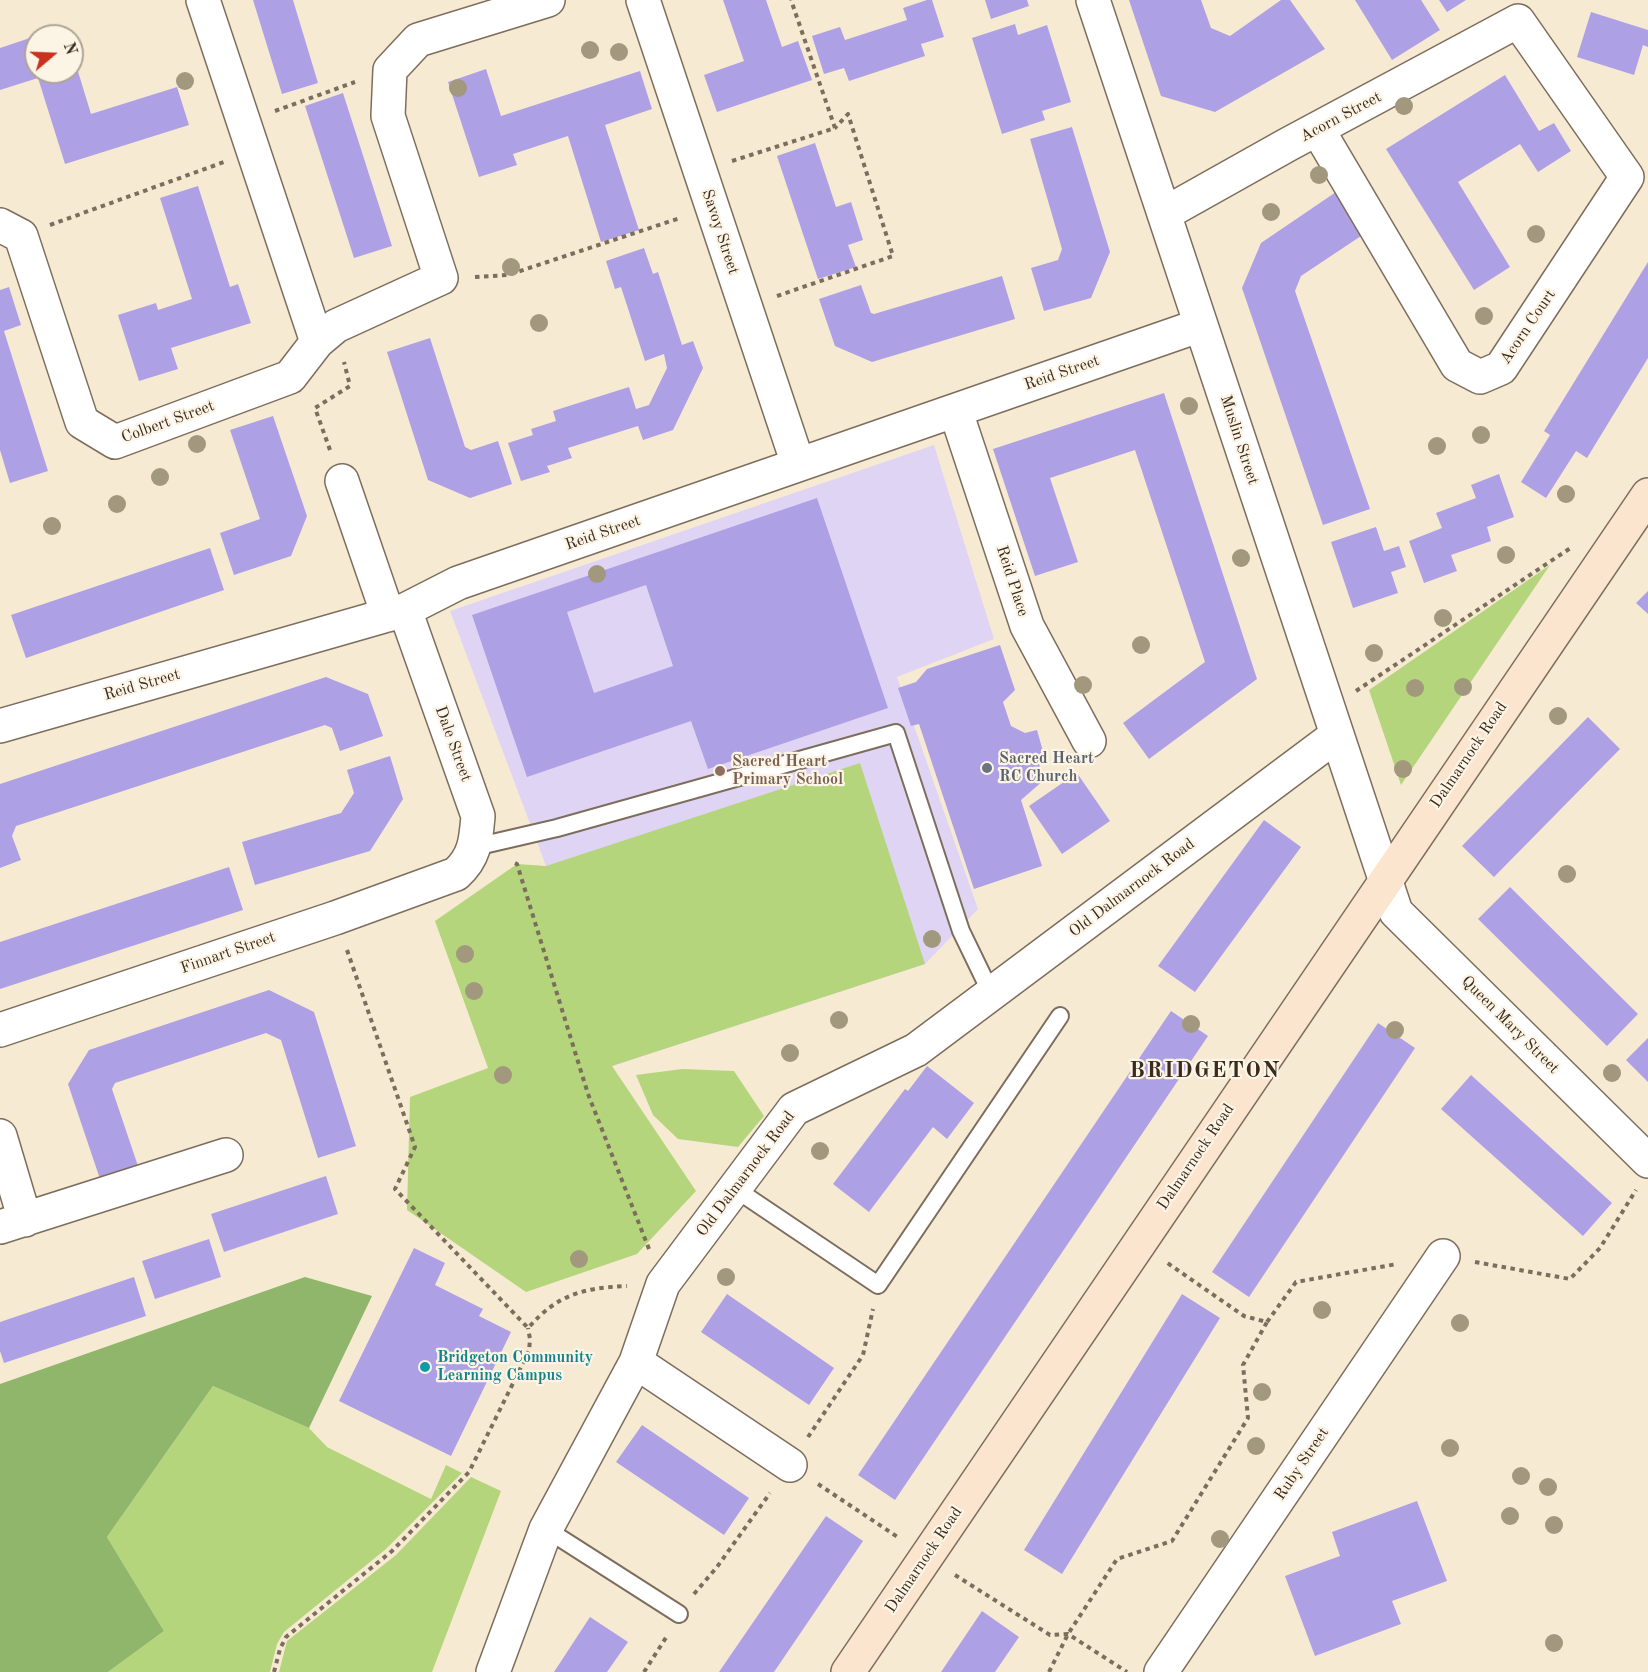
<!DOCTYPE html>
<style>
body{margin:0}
#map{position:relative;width:1648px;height:1672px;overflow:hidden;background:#f7ead3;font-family:"Old Standard TT",serif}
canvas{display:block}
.north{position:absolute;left:24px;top:24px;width:60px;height:60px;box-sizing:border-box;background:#fcf5e5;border:2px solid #afa495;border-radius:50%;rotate:71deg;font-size:16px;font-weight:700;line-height:24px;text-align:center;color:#3b2a1e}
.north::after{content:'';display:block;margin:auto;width:21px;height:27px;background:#c8321e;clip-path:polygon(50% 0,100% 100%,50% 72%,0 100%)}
</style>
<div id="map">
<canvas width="1648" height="1672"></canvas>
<div class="north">N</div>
</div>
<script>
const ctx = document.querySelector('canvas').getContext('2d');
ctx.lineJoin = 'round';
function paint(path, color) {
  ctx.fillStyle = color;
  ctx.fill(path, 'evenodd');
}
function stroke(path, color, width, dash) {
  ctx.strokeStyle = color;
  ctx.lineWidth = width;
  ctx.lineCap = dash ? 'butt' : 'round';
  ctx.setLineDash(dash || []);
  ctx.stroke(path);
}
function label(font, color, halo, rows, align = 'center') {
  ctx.font = font + ' "Old Standard TT",serif';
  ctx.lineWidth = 4.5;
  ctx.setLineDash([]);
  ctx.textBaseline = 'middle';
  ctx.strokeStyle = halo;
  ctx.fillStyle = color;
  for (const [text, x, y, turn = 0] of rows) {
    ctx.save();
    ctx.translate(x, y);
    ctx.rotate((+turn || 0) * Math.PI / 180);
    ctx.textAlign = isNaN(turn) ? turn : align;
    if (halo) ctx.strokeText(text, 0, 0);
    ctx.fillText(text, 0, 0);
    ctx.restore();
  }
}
paint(new Path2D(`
 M934 445 994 639 897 677 978 909 925 964 612 1066 546 866 450 611Z`), '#e0d4f4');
paint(new Path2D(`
 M1550 565 1401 785 1369 690Z
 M860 763 925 964 612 1066 696 1191 637 1254 526 1292 407 1210 410 1097 488 1068 435 921 517 864 546 866Z
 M682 1069 734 1071 764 1116 738 1147 678 1139 653 1115 636 1075Z
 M213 1386 309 1428 327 1447 431 1499 446 1465 462 1473 386 1549 284 1632 277 1644 270 1672H108L164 1631 107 1537Z
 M471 1477 501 1491 432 1672H279L287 1641 396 1555Z`), '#b5d57c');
paint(new Path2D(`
 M305 1277 372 1296 309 1428 213 1386 107 1537 164 1631 108 1672H0V1384Z`), '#90b66c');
paint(new Path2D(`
 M253 0H293L318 83 282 94Z
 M723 0H766L782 47 798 41 812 80 717 112 704 75 744 61Z
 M927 0H932L944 37 921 44 925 56 849 81 844 68 824 74 812 36 840 27 845 40 907 20 903 8Z
 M985 0H1027L1029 6 991 19Z
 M1129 0H1201L1211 28 1230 36 1281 0H1290L1325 49 1215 112 1161 96Z
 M1355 0H1421L1440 30 1392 60Z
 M1439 0H1466L1447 12Z
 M1591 12 1648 30V47L1643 45 1634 75 1577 57Z
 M1015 24 1018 35 1047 25 1071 102 1042 111 1045 120 1002 134 972 38Z
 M64 27 67 36H39Z
 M36 36V72H72L73 55 91 114 177 87 189 125 65 164 38 78 0 90V48Z
 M486 69 501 116 640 71 652 109 605 125 639 230 601 242 568 136 513 154 517 165 479 177 448 82Z
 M1505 75 1539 131 1554 123 1571 151 1538 172 1520 144 1458 182 1510 267 1474 290 1386 149Z
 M343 93 392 246 354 258 305 106Z
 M1072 127 1110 252 1091 298 1044 311 1031 268 1058 260 1062 249 1030 139Z
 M815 143 836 207 851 202 863 240 848 245 856 267 818 279 777 156Z
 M198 186 230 287 238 284 251 323 171 348 178 369 139 381 118 315 156 303 158 310 192 299 160 198Z
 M1336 192 1364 234 1301 276 1295 291 1370 509 1323 525 1242 288 1261 243Z
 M644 248 653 274 658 272 682 345 693 341 703 368 673 430 643 440 638 426 568 448 572 458 547 466 550 472 521 481 508 443 533 435 531 429 556 421 553 411 629 387 636 409 649 405 667 368 664 354 645 361 621 287 615 289 606 261Z
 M1648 262V358L1587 458 1576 451 1546 498 1521 482 1550 435 1544 431Z
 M1002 276 1015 319 872 362 835 346 819 299 861 285 871 313 874 314Z
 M9 287 21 325 4 331 48 471 10 483 0 450V290Z
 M430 338 465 447 471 450 498 441 512 484 470 498 428 480 387 352Z
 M1164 393 1257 679 1149 759 1123 723 1205 662 1135 450 1050 478 1078 562 1035 576 993 449Z
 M273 416 307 516 291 556 234 575 220 533 260 519 230 430Z
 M1499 474 1514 517 1487 527 1491 541 1451 555 1457 571 1424 583 1409 541 1442 528 1436 513 1476 498 1471 485Z
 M817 498 888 708 708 769 691 721 527 777 472 615ZM646 585 673 666 594 693 567 612Z
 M1376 527 1384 551 1399 546 1406 567 1391 572 1398 593 1353 608 1331 542Z
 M210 548 224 590 26 658 11 615Z
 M1648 591V614L1636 603Z
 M1000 645 1015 690 1003 702 1011 726 1025 733 1037 730 1044 755 1037 757 1044 780 1021 800 1042 866 974 889 919 724 911 726 898 688 916 682 927 669Z
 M326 677 368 694 383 736 340 751 332 728 325 725 16 826 12 836 21 860 0 868V784Z
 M1588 717 1620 749 1494 877 1462 846Z
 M390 756 403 799 370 851 255 885 242 842 341 813 354 793 347 770Z
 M1077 773 1110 821 1062 854 1029 806Z
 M1264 820 1301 847 1195 992 1158 966Z
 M229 867 243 910 0 989V942Z
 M1510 887 1638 1014 1607 1046 1478 919Z
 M269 990 314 1012 356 1146 318 1158 281 1040 266 1033 115 1083 112 1089 138 1166 100 1179 68 1084 89 1050Z
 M1171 1011 1208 1036 895 1500 858 1475Z
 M1378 1023 1415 1048 1249 1297 1212 1272Z
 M1648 1038V1082L1626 1060Z
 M927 1066 974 1103 947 1139 933 1127 869 1212 833 1184 905 1089 908 1091Z
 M1471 1075 1612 1203 1583 1236 1441 1109Z
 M326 1176 338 1214 224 1252 211 1214Z
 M209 1239 221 1277 155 1299 142 1261Z
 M414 1248 445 1263 435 1285 483 1309 479 1316 511 1332 451 1456 339 1401Z
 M134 1277 146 1316 4 1363 0 1351V1322Z
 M727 1294 834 1368 809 1405 701 1332Z
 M1182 1294 1220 1318 1062 1574 1024 1550Z
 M642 1425 749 1498 724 1535 616 1462Z
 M1417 1501 1447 1581 1392 1601 1401 1624 1315 1656 1285 1576 1340 1556 1332 1532Z
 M826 1516 863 1541 774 1672H719Z
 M982 1611 1019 1637 995 1672H941Z
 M590 1617 628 1642 607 1672H554Z`), '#aea0e5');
const lane = new Path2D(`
 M475 847 557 828 896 733 961 931 991 993
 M734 1188 878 1285 1060 1016
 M546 1529 679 1614`);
const street = new Path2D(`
 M203 0 317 342
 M643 0 798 464
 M1093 0 1396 912 1648 1161
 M1164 214 1287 145 1518 21 1627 177 1501 368 1480 377 1457 365 1318 130
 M0 225 21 236 82 422 115 442 290 377 317 342 336 326 441 278 388 116 390 70 418 40 548 0
 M956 412 1027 626 1089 741
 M342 481 388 615
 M0 726 405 610 458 583 1201 325
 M0 1030 335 918 456 874C475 857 476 840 478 816L405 610
 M0 1136 25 1220
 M0 1227 226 1155
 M636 1362 790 1465
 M493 1672 546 1529 636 1362 663 1284 794 1109 916 1050 1337 735
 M1161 1672 1443 1256`);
const secondary = new Path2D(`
 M848 1672 1648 495`);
stroke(lane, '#7d6d5d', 20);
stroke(street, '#7d6d5d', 36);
stroke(secondary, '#7d6d5d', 36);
stroke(new Path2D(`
 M275 111 355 82
 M732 161 835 128 791 0
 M50 225 224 162
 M475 277 508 275 680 218
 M777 296 893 256 848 114 835 128
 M330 450 315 408 350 386 344 362
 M1356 691 1572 547
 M515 863 517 864 588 1094 649 1249
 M347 950 415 1147 395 1189 528 1328C558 1294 583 1288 627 1286
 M1475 1262 1570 1279 1600 1248 1636 1190
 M1267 1322 1296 1282 1397 1264
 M808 1437 863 1355 873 1309
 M818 1484 899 1538
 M955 1575 1050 1635 1068 1634 1127 1672
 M694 1594 717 1567 770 1493
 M274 1672 280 1649 286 1637 392 1551 469 1472 529 1351 530 1339 528 1328
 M644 1672 667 1636
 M1049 1672 1068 1634 1117 1559 1172 1541 1248 1418 1243 1365 1267 1322 1244 1316 1166 1262`), '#7d6d5d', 4, [4.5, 4.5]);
stroke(lane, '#fff', 16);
stroke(street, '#fff', 33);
stroke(secondary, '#fbe5cf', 33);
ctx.fillStyle = '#a1987d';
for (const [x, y] of [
 [590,50],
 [619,52],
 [185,81],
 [458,88],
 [1404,106],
 [1319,175],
 [1271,212],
 [1536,234],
 [511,267],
 [1484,316],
 [539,323],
 [1189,406],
 [1481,435],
 [197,444],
 [1437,446],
 [160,477],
 [1566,494],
 [117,504],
 [52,526],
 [1506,555],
 [1241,558],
 [597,574],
 [1443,618],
 [1141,645],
 [1374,653],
 [1083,685],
 [1463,687],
 [1415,688],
 [1558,716],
 [1403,769],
 [1567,874],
 [932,939],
 [465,954],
 [474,991],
 [839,1020],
 [1191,1024],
 [1395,1030],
 [790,1053],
 [1612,1073],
 [503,1075],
 [820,1151],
 [579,1259],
 [726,1277],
 [1322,1310],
 [1460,1323],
 [1262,1392],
 [1256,1446],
 [1450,1448],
 [1521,1476],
 [1548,1487],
 [1510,1516],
 [1554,1525],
 [1220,1539],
 [1554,1643]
]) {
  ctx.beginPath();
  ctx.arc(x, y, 9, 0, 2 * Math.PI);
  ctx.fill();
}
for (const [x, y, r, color] of [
 [987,768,6,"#6b7280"],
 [720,771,6,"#8d6e63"],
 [425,1367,6,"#0f9aa8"]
]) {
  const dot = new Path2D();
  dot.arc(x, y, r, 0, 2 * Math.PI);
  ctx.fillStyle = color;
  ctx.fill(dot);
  stroke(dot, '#fcf5e5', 2);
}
label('16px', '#3b2a1e', '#fcf5e5', [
 ["Acorn Street",1341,117,-28],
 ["Savoy Street",720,232,72],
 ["Acorn Court",1528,327,-56],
 ["Reid Street",1062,373,-19],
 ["Colbert Street",168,422,-20],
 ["Muslin Street",1239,440,72],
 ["Reid Street",603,533,-19],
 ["Reid Place",1012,581,72],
 ["Reid Street",142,685,-16],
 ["Dale Street",453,744,70],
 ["Dalmarnock Road",1469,755,-56],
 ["Old Dalmarnock Road",1132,888,-37],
 ["Finnart Street",228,953,-19],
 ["Queen Mary Street",1510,1025,45],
 ["Dalmarnock Road",1196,1157,-56],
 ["Old Dalmarnock Road",746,1174,-53],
 ["Ruby Street",1302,1464,-56],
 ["Dalmarnock Road",924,1560,-56]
]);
label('bold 16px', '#5b616d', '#fcf5e5', [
 ["Sacred Heart",999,759],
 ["RC Church",999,777]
], 'left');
label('bold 16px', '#785e54', '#fcf5e5', [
 ["Sacred Heart",732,762],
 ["Primary School",732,780]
], 'left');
label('bold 16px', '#0d838f', '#fcf5e5', [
 ["Bridgeton Community",437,1358],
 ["Learning Campus",437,1376]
], 'left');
ctx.letterSpacing = '1.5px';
label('bold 22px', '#3b2a1e', '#fcf5e5', [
 ["BRIDGETON",1205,1071]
]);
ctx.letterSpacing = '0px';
</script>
